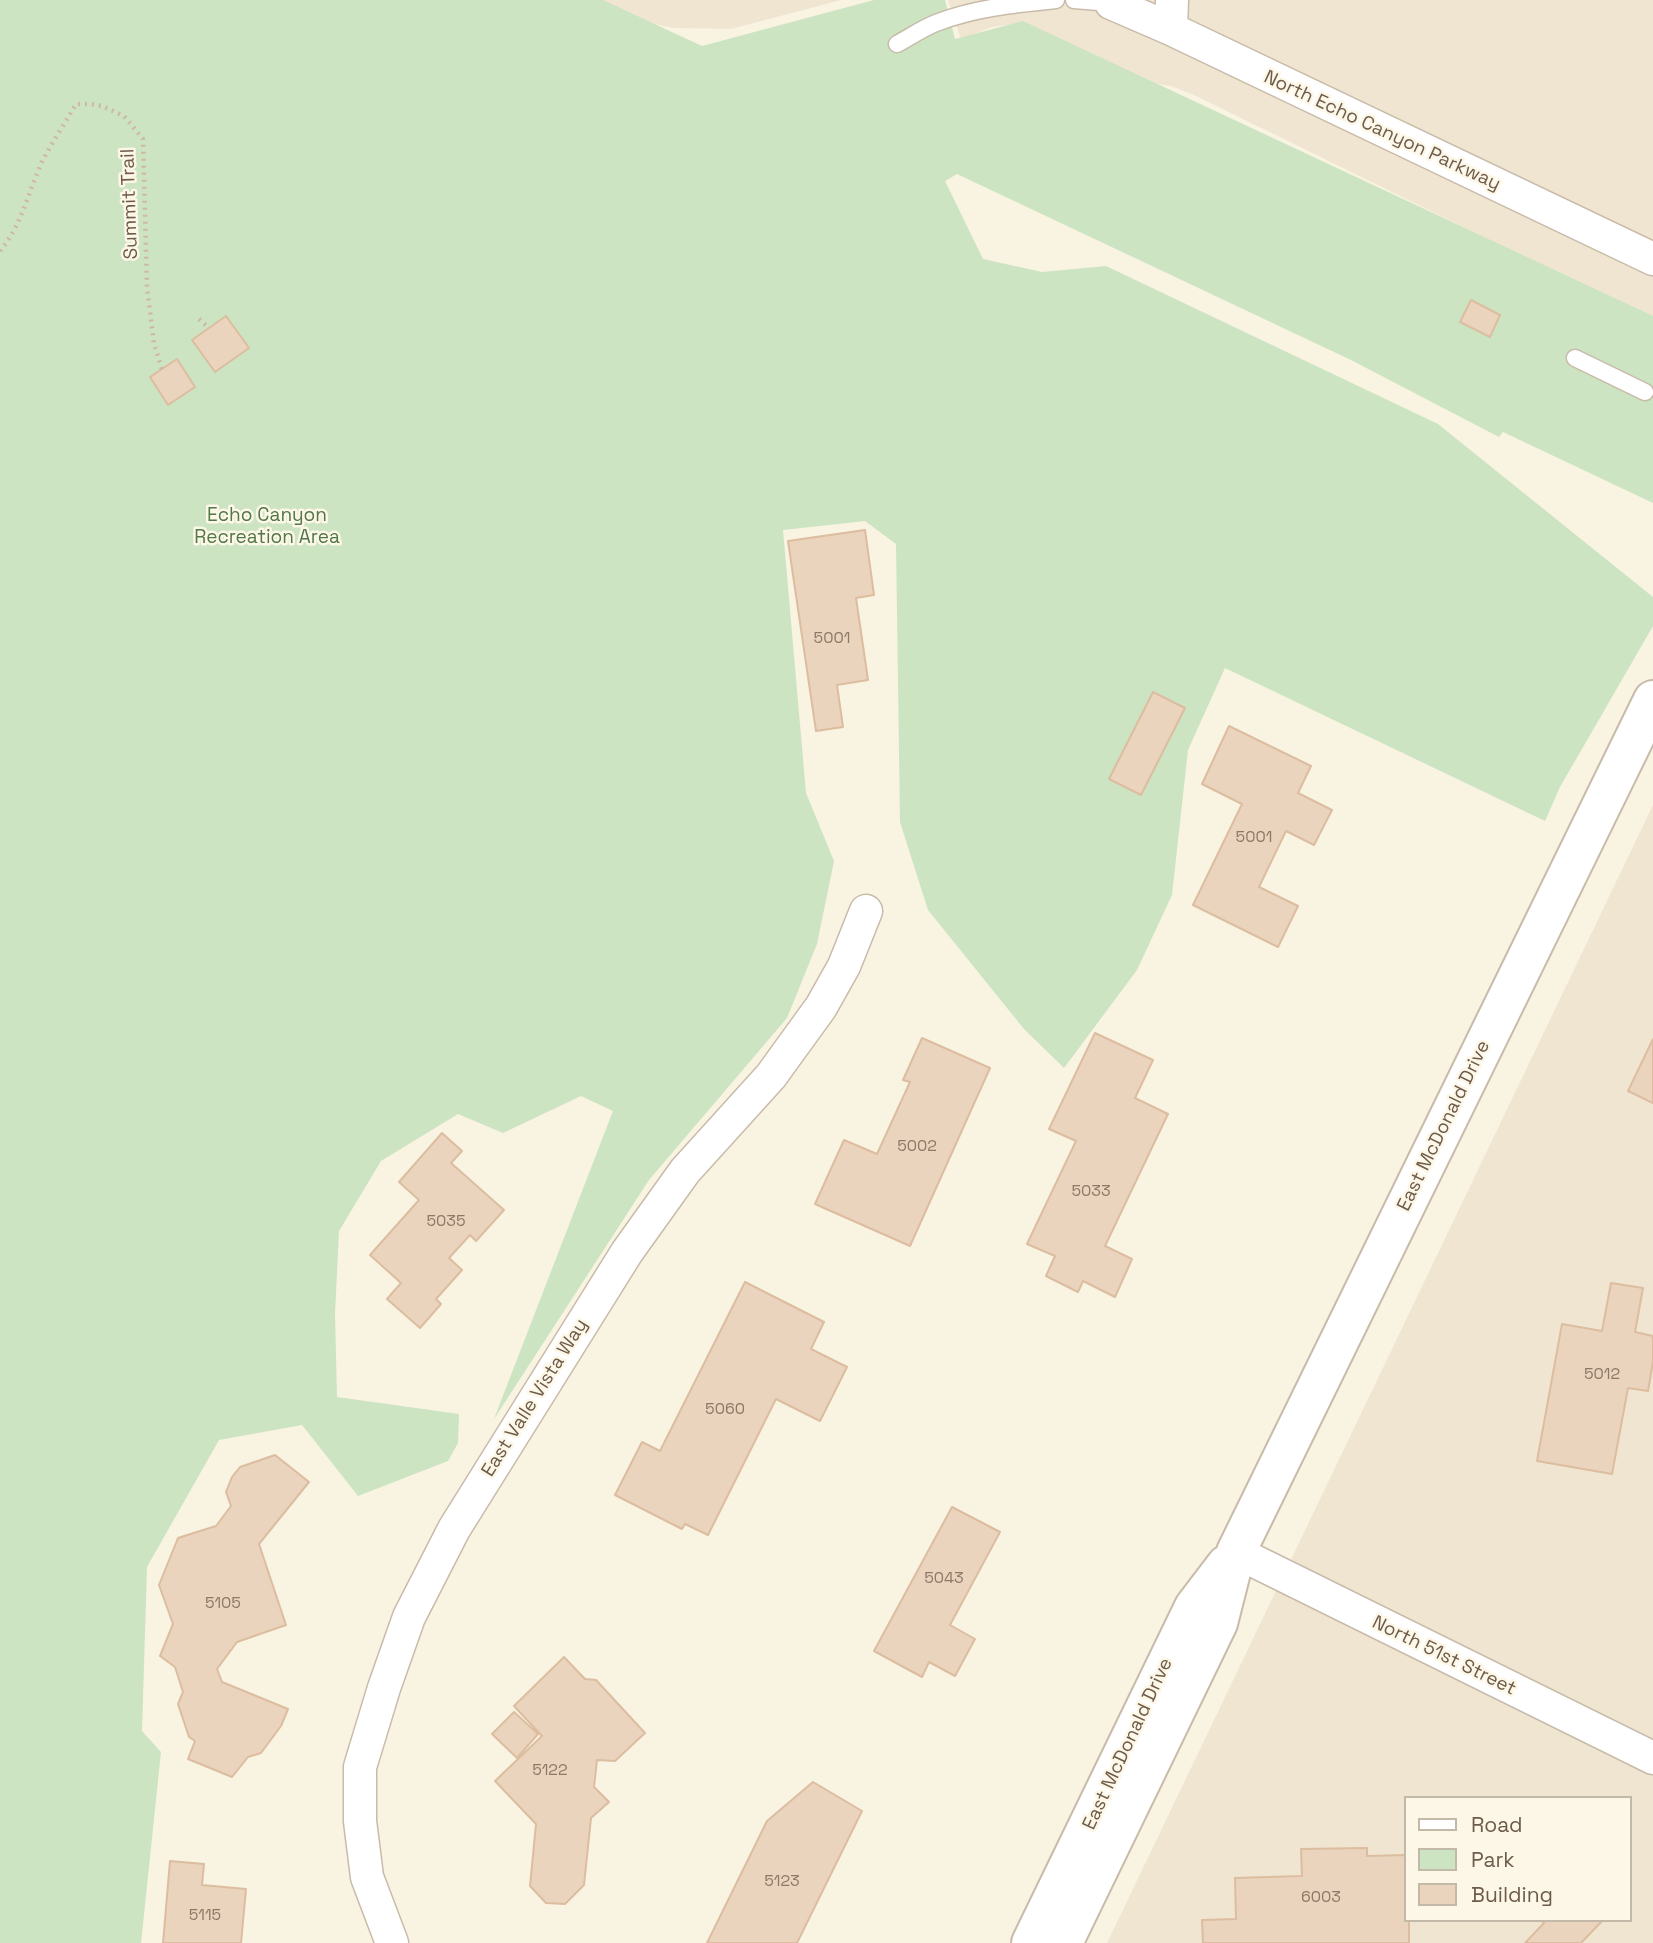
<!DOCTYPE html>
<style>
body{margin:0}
#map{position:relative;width:1653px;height:1943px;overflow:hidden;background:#f9f3e2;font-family:"Space Grotesk",sans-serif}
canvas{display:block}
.legend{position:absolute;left:1404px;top:1796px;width:228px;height:126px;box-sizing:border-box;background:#fdf7e7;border:2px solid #c3b9a9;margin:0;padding:9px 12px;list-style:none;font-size:21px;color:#6d5b4b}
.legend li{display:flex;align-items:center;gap:14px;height:35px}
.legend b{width:35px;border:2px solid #c3b9a9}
</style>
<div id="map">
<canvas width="1653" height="1943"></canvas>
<ul class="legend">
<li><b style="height:9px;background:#fff"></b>Road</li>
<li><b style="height:19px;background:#cce4c2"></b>Park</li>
<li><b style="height:19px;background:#ebd4bd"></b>Building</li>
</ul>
</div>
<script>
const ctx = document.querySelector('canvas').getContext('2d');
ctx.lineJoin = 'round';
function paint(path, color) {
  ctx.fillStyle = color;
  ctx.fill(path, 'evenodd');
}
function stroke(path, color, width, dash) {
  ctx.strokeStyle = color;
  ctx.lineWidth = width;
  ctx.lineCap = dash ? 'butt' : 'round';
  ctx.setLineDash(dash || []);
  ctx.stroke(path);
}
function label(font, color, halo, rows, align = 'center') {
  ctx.font = font + ' "Space Grotesk",sans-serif';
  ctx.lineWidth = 5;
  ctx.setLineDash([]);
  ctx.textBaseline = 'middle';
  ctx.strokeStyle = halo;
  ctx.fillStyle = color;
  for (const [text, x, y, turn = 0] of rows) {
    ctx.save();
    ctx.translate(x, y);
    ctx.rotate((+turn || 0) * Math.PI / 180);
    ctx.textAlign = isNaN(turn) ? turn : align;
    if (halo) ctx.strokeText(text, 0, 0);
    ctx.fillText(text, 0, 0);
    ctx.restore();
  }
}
paint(new Path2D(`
 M577 0H841L731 29 674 28 623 18Z
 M948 0H1653V320L1194 95 1171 86 1151 83 1023 23 992 27 961 39Z
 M1653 805V1943H1107ZM1406 1798H1630V1920H1406Z`), '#f0e5d1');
paint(new Path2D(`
 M0 0H603L702 46 874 0H945L955 39 1023 21 1653 316V503L1503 432 1499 437 1351 360 957 174 945 181 983 259 1042 272 1106 266 1438 424 1653 597V626L1560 787 1545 821 1225 668 1188 750 1172 895 1137 970 1064 1068 1024 1029 928 910 900 822 896 544 865 521 783 530 806 793 834 861 817 944 787 1018 649 1180 494 1419 613 1111 581 1096 503 1133 458 1114 381 1161 339 1231 335 1314 337 1397 459 1414 458 1443 448 1461 358 1496 302 1425 219 1440 147 1567 142 1731 161 1752 141 1943H0Z`), '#cce4c2');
const building = new Path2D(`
 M1471 300 1500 315 1490 337 1460 322Z
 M226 316 249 348 215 372 192 340Z
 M177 359 195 387 168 405 150 377Z
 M865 530 874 595 856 598 868 680 837 685 843 727 816 731 788 541Z
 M1153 692 1185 708 1141 795 1109 779Z
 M1229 726 1311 766 1298 793 1332 810 1314 845 1286 831 1259 887 1298 906 1278 947 1193 905 1242 804 1202 784Z
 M1095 1033 1153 1060 1135 1098 1168 1114 1105 1246 1132 1259 1115 1297 1083 1281 1078 1292 1046 1276 1055 1256 1027 1244 1076 1141 1049 1129Z
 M922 1038 990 1068 910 1246 815 1204 844 1140 877 1154 910 1082 903 1080Z
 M1653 1039V1103L1628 1091Z
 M442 1133 462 1151 451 1163 504 1210 476 1241 470 1235 449 1258 462 1270 436 1299 441 1304 420 1328 387 1299 401 1283 370 1255 419 1200 399 1182Z
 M745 1282 824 1322 811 1349 847 1367 820 1421 776 1399 708 1535 685 1524 682 1529 615 1495 642 1442 660 1451Z
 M1611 1283 1643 1288 1635 1332 1653 1336V1362L1648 1391 1628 1388 1612 1474 1537 1461 1562 1324 1602 1331Z
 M275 1455 309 1482 259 1544 286 1625 237 1642 217 1669 222 1682 288 1709 281 1726 261 1753 248 1757 232 1777 188 1759 195 1741 189 1737 178 1704 183 1692 175 1667 160 1656 173 1624 159 1585 178 1538 216 1526 231 1506 226 1492 232 1477 240 1467Z
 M952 1507 1000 1532 950 1625 975 1639 955 1676 929 1662 922 1677 874 1651Z
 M564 1657 585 1679 596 1680 645 1733 615 1761 597 1760 594 1787 609 1802 591 1818 584 1885 565 1904 546 1903 530 1886 536 1824 495 1781 542 1736 514 1706Z
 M514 1712 538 1734 517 1758 492 1734Z
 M813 1782 862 1811 797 1943H707L767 1821Z
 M1367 1848V1856L1406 1855V1920H1409V1943H1203L1202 1920 1236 1919 1235 1878 1302 1876 1301 1849Z
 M170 1861 204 1864 202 1885 246 1889 241 1943H163Z
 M1541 1920H1603L1581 1943H1525L1544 1923Z`);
paint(building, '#ebd4bd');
stroke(building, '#dcbd9f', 2);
const service = new Path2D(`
 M1074 0 1111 3
 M897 44C910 37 923 28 936 23 974 8 1016 4 1056 0
 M1575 358 1645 392`);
const minor = new Path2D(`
 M1112 0 1111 3 1171 29 1653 259
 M1171 29 1172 0
 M1236 1552 1653 1758
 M392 1943 367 1877 360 1821V1767L384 1688 409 1617 454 1529 627 1252 685 1171 771 1076 821 1007 844 966 866 911`);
const tertiary = new Path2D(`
 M1031 1943 1194 1607 1226 1565
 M1063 1943 1218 1623 1236 1552 1653 700`);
stroke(service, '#c8bbaa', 19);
stroke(minor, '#c8bbaa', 35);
stroke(tertiary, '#c8bbaa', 42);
stroke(new Path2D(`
 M0 251C22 225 28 192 42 162 52 142 65 123 76 104H90L102 106 124 116 143 139 147 287 154 344 162 369
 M199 319 209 328`), '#cfb8a0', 4.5, [2, 5]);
stroke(service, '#fff', 16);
stroke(minor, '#fff', 32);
stroke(tertiary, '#fff', 38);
label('16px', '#8c7968', null, [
 ["5001",832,639],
 ["5001",1254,838],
 ["5002",917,1147],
 ["5033",1091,1192],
 ["5035",446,1222],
 ["5012",1602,1375],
 ["5060",725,1410],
 ["5043",944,1579],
 ["5105",223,1604],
 ["5122",550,1771],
 ["5123",782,1882],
 ["6003",1321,1898],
 ["5115",205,1916]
]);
label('19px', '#6d5b4b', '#fdf7e7', [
 ["North Echo Canyon Parkway",1382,131,25],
 ["Summit Trail",130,204,-92],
 ["East McDonald Drive",1444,1126,-64],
 ["East Valle Vista Way",535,1398,-58],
 ["North 51st Street",1444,1656,26],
 ["East McDonald Drive",1128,1744,-65]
]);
label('19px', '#517848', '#fdf7e7', [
 ["Echo Canyon",267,516],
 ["Recreation Area",267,538]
]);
</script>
